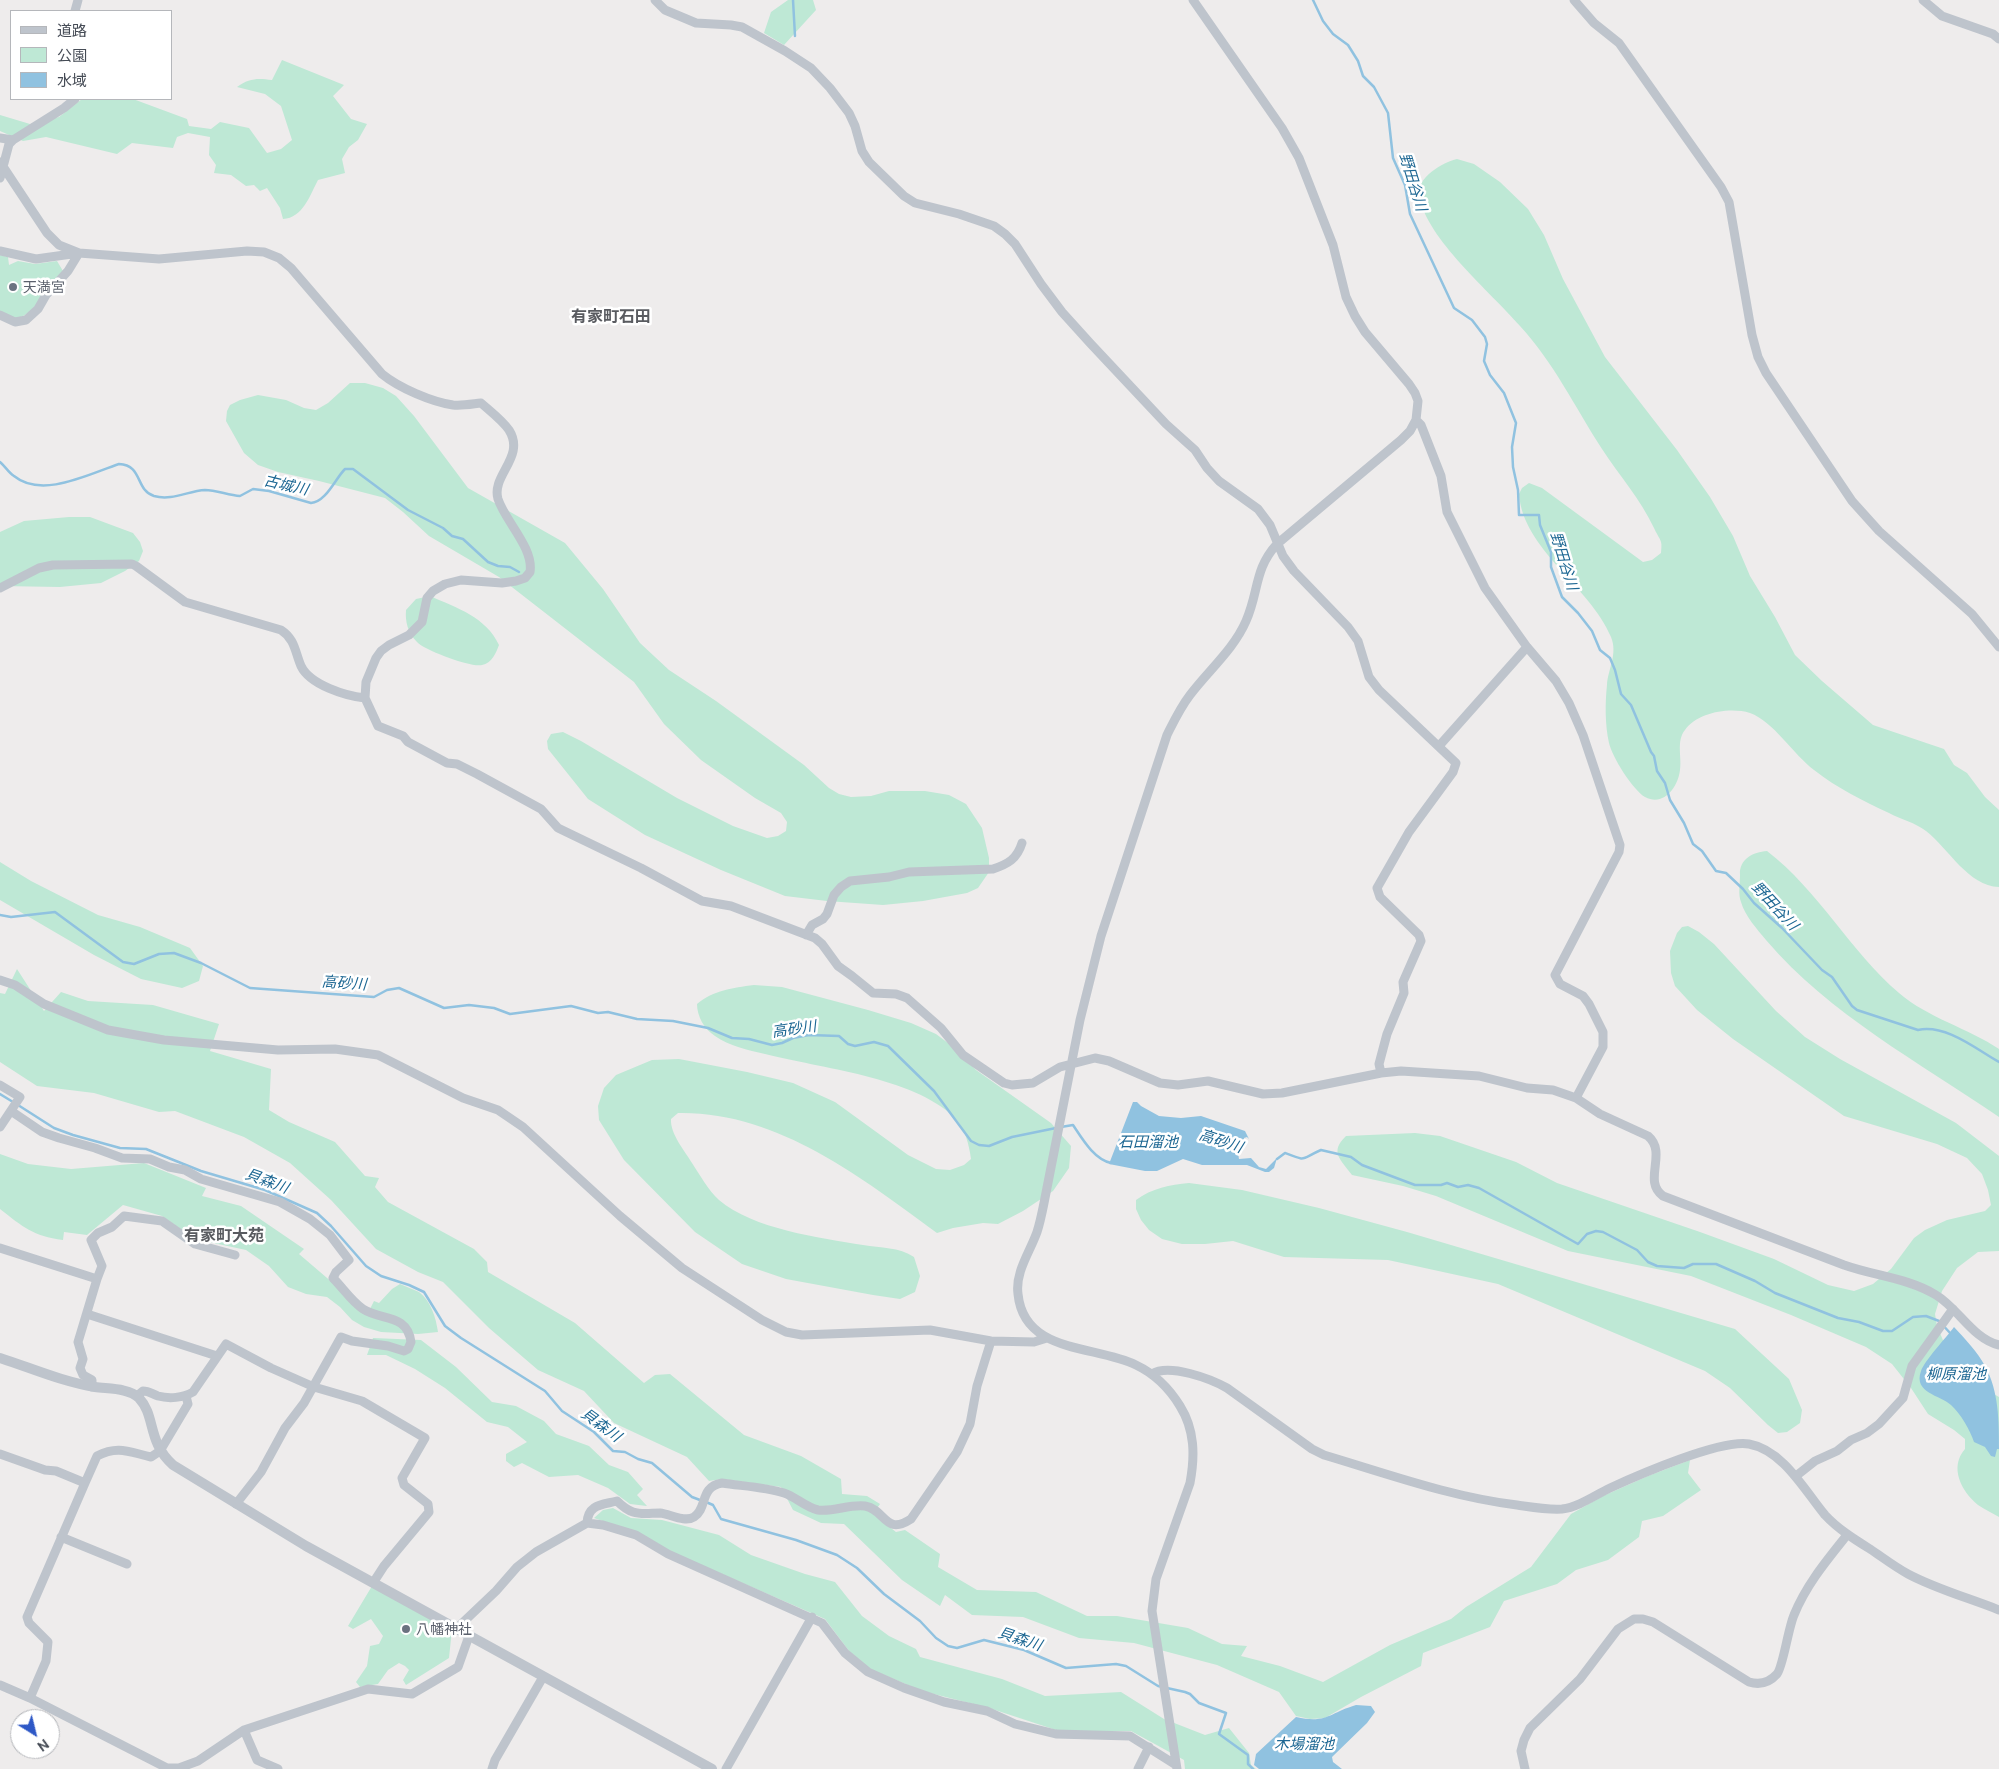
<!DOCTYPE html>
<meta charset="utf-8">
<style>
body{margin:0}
#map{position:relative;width:1999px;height:1769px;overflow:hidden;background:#eeecec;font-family:Ubuntu,"Noto Sans JP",sans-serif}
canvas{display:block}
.legend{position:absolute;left:10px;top:10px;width:162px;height:90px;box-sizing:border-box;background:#fff;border:1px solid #b5b7bb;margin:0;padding:6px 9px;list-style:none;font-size:15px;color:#464c56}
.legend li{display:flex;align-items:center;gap:10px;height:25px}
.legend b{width:25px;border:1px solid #b5b7bb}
.north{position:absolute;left:10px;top:1709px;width:50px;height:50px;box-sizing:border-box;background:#fff;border:1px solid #b5b7bb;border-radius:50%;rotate:144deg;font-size:14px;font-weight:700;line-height:20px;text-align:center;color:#464c56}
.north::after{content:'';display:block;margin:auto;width:18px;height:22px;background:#2e58c6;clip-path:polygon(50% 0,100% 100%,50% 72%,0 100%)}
</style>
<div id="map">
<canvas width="1999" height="1769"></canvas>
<ul class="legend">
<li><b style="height:6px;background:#bec4cc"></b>道路</li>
<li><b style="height:14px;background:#bee8d5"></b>公園</li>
<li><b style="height:14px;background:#90c2e0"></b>水域</li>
</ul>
<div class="north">N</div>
</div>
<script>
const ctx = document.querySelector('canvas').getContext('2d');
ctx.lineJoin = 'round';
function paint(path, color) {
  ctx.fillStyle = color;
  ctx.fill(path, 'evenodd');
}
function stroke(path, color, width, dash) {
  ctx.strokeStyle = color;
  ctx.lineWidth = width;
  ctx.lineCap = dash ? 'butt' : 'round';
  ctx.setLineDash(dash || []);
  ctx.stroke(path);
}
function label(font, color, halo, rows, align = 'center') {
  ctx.font = font + ' Ubuntu,"Noto Sans JP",sans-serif';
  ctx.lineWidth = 5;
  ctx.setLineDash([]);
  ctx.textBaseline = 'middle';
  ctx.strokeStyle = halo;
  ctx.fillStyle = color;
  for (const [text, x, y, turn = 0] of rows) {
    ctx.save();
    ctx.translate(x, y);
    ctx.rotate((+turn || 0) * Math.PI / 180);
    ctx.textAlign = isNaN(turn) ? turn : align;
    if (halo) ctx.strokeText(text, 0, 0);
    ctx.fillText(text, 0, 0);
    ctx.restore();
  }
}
paint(new Path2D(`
 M788 0H813L816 10 784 45 764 33 771 12Z
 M282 60 344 85 333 96 351 119 367 124 358 140 349 147 342 159 345 173 318 180C310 195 303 218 283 219L280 208 267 188 260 191 254 185 246 186 231 175 214 173 216 165 209 155 210 137 188 133 177 137 173 148 132 143 117 154 46 137 23 141 0 131V115L30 124 59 117 82 99H133L187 119 189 126 211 129 220 122 249 128 267 153 281 149 292 140 281 106 265 94 237 87C249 78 258 78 272 80Z
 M1457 159 1474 164 1500 182 1528 209 1544 235 1563 279 1605 357 1677 450 1710 497 1733 536 1750 576 1775 617 1795 655 1822 681 1873 725 1944 749 1954 765 1967 773 1985 797 1999 810V887C1968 886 1949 849 1926 831 1916 823 1900 819 1889 813 1863 801 1837 788 1814 770 1794 755 1773 721 1750 713 1730 707 1698 712 1685 730 1676 741 1682 757 1680 770 1678 787 1664 807 1645 797 1633 790 1612 757 1609 743 1605 725 1605 703 1607 685 1608 669 1618 654 1611 637 1590 586 1523 550 1519 494L1522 488 1529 483 1542 488 1643 562 1652 560 1661 553C1661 550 1662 545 1661 542 1660 538 1656 533 1654 528 1641 500 1619 475 1602 449 1575 407 1554 363 1520 326 1491 292 1426 239 1419 195 1416 178 1443 162 1457 159Z
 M0 255 8 257 9 265 18 261 35 264 57 261 63 271C54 283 30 320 15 318 10 318 4 313 0 311Z
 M350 383H365L383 388 396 396 414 416 468 488 565 543 603 589 640 643 669 670 716 701 804 765 829 788 839 794 851 797 871 796 889 791H925L949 795 966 804 982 828 989 858V872L978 888 967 893 923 901 883 905 827 901 785 896 721 870 645 835 588 799 548 749 547 741 551 734 563 732 581 741 677 798 733 826 767 838 778 836 786 831 787 822 781 813 755 798 701 760 664 724 634 682 499 577 429 536 403 512 385 498 319 481 278 472 258 465 244 453 226 421 227 411 230 405 240 400 258 395 286 400 304 408 316 410 328 403Z
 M69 517H90L133 533 140 542 143 551 139 561 125 571 101 583 60 587 0 586V532L24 521Z
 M430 596C457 608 486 617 499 645 496 653 492 663 482 665 472 668 424 650 417 642 408 633 405 622 406 610L416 599Z
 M1767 851C1819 891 1850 951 1899 993 1928 1018 1968 1028 1999 1049V1117C1919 1062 1830 1015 1766 940 1757 929 1745 916 1741 902 1738 894 1740 884 1740 875 1739 859 1753 852 1767 851Z
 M0 862 31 881 98 915 140 927 190 948 203 966 199 981 182 988 141 979 94 955 0 900Z
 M1688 926 1699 932 1714 944 1776 1011 1805 1037 1840 1059 1956 1123 1999 1156V1251L1978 1252 1957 1268 1942 1291 1935 1314 1937 1326 1945 1345 1980 1386 1999 1397V1517C1992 1513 1984 1509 1978 1505 1961 1491 1949 1467 1965 1449V1439L1954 1430 1928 1414 1911 1388 1892 1364 1866 1347 1791 1315 1691 1276 1568 1251 1436 1196 1403 1186 1352 1175C1341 1160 1329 1152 1346 1136L1415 1133 1440 1136 1516 1162 1557 1183 1700 1232 1774 1259 1828 1285 1854 1291 1873 1284 1891 1269 1914 1238 1925 1230 1947 1220 1985 1211 1991 1205 1988 1190 1982 1174 1967 1158 1937 1144 1844 1116 1733 1039 1697 1010 1675 986 1671 973 1670 951 1677 933 1682 927Z
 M17 969 44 1011 61 992 88 1001 153 1005 219 1024 210 1051 271 1069 269 1110 289 1122 335 1142 365 1176 379 1178 375 1187 388 1202 474 1249 487 1262 488 1272 575 1323 644 1383 655 1375 670 1374 744 1435 801 1456 841 1479 842 1494 867 1496 880 1504 873 1514 896 1532 905 1530 940 1554 938 1567 977 1590 1036 1592 1087 1616H1117L1188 1628 1222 1644 1247 1646 1241 1656 1280 1666 1323 1682 1390 1645 1451 1619 1466 1607 1531 1567 1571 1514 1603 1496 1648 1476 1690 1460 1688 1473 1701 1490 1663 1516 1642 1521 1639 1537 1608 1560 1576 1570 1557 1584 1504 1601 1490 1627 1423 1653 1421 1666 1361 1697 1325 1718 1310 1719 1296 1716 1279 1692 1217 1665 1134 1643 1079 1638 1023 1617 972 1615 945 1595 940 1606 902 1580 844 1524 821 1523 793 1510 781 1487 722 1479 709 1481 687 1457 614 1423 584 1391 538 1370 489 1328 443 1282 418 1272 376 1249 331 1200 290 1163 244 1137 175 1111 159 1112 94 1093 37 1086 0 1062V993L5 994Z
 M754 985 782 987 868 1010 911 1023 936 1034 956 1049 976 1070 1051 1123 1071 1146 1069 1168 1053 1191 1023 1211 998 1224 983 1223 953 1228 937 1233C861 1177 776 1111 678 1113L671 1119C670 1134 685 1151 692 1163 700 1175 708 1190 719 1200 753 1229 820 1238 863 1245 881 1248 899 1247 914 1257L920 1276 915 1292 900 1299 873 1295 786 1279 742 1264 695 1232 624 1160 599 1120 598 1106 604 1088 616 1075 652 1060 679 1059 747 1072 793 1083 835 1102 908 1155 936 1169 950 1170 964 1165 971 1159C969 1144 965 1128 954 1117 913 1077 819 1068 765 1054 748 1050 729 1046 715 1036 704 1029 697 1016 697 1004 714 990 732 988 754 985Z
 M0 1154 28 1164 71 1169 144 1163 206 1188 202 1196 241 1206 304 1249 299 1254 368 1313 374 1301 379 1303 392 1289 400 1284C406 1287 413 1289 419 1292 431 1301 436 1318 438 1332L418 1334 381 1332 364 1327 352 1320 340 1307 327 1297 306 1294 288 1287 269 1266 246 1250 195 1239 162 1216 123 1205 87 1235 64 1232 63 1240C33 1236 23 1227 0 1209Z
 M1189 1183 1242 1190 1319 1208 1407 1232 1735 1329 1789 1379 1802 1410 1800 1423 1787 1432 1778 1433 1768 1425 1730 1388 1705 1371 1498 1284 1388 1260 1284 1257 1233 1241 1205 1244H1182L1162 1239 1149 1230 1141 1220 1136 1209V1200C1152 1188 1170 1185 1189 1183Z
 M373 1338 421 1340 456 1367 492 1402 516 1406 544 1421 556 1434 589 1446 609 1465 628 1472 643 1489 637 1495 647 1506 630 1504 608 1488 578 1475 549 1477 522 1463 514 1467 506 1461V1454L527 1442 508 1427 487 1422 445 1388 415 1369 386 1355H367Z
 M613 1508 631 1518 662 1520 719 1535 751 1555 805 1574 835 1582 862 1616 889 1636 916 1649 920 1657 1002 1679 1045 1696 1121 1692 1164 1719 1205 1735 1229 1728 1249 1753 1251 1765 1256 1769H1185L1184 1760 1131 1731H1059L989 1708 922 1691 870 1669 849 1651 825 1619 669 1551 639 1534 594 1518 603 1510Z
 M372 1586 452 1629 449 1658 406 1685 403 1680 409 1670 405 1666 399 1663 388 1670 378 1684 360 1687 356 1682 367 1666 370 1646 379 1644 383 1636 371 1619 353 1629 348 1626Z`), '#bee8d5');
paint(new Path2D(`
 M1133 1102H1137L1141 1106 1159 1116 1181 1118 1201 1116 1245 1131 1249 1139 1247 1137 1244 1138 1243 1151 1238 1153 1239 1159 1251 1158 1259 1167 1266 1169 1277 1158 1274 1168 1269 1172H1265L1247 1165H1202L1183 1159 1157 1171H1145L1109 1164Z
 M1954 1327C1965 1339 1977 1351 1985 1366 1999 1391 1999 1422 1999 1449H1997L1995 1457 1991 1456 1985 1447 1974 1442C1970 1430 1961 1414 1951 1405 1940 1395 1913 1393 1921 1371 1925 1360 1946 1338 1954 1327Z
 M1356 1705 1371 1706 1375 1712 1367 1723 1332 1757 1333 1762 1342 1769H1259L1254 1765 1256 1754 1296 1717C1327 1724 1329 1713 1356 1705Z`), '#90c2e0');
stroke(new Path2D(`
 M793 0 795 36
 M1313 0 1323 21 1333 34 1348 45 1358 61 1363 76 1374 87 1388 113 1393 158 1405 185 1410 214 1454 308 1472 320 1485 337 1487 344 1484 361 1490 375 1504 393 1516 423 1512 447 1513 467 1518 490 1519 515H1539L1540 525 1551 552V567L1562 597 1578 613 1592 631 1600 650 1610 658 1615 670 1621 694 1631 705 1651 752 1654 756 1657 771 1665 783 1670 800 1684 823 1693 844 1702 851 1716 871 1726 873 1743 889 1754 903 1782 928 1822 970 1832 977 1852 1006 1857 1010 1918 1030C1946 1024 1976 1049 1999 1062
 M0 462C5 466 8 472 14 476 42 499 89 474 119 464 143 465 135 490 154 496 172 501 188 491 205 490 216 490 228 495 240 496L253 489 269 491 311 503C326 502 335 479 345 469H353L408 510 443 528 452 536 463 539 488 562 498 566 510 567 519 572
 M0 915 11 917 55 912 123 962 134 964 159 954 174 953 201 963 250 988 374 997 387 990 399 988 444 1008 469 1005 494 1008 510 1014 571 1006 598 1013 608 1012 637 1019 673 1021 708 1028 732 1038 749 1039 772 1045 782 1043 793 1038 809 1035 839 1036 848 1044 855 1046 874 1042 888 1046 934 1091 971 1141 979 1145 989 1146 1012 1137 1056 1128
 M0 1094 13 1102
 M18 1105 54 1128 73 1135 120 1148 146 1149 201 1171 265 1190 317 1213 331 1226 366 1266 381 1276 409 1285 424 1292 445 1326 461 1338 545 1391 562 1411 594 1432 613 1451 625 1452 638 1459 652 1463 692 1497 700 1500
 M1061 1127 1073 1125C1083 1140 1094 1159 1111 1163
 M1277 1159 1285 1153C1308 1162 1300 1159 1321 1150L1351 1157 1362 1165 1415 1185H1441L1447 1183 1458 1187 1468 1185 1479 1188 1578 1244 1587 1234 1596 1231 1603 1232 1637 1250 1648 1262 1657 1266 1684 1268 1693 1264H1716L1755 1281 1775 1293 1838 1318 1859 1322 1883 1331H1892L1913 1317 1926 1316 1939 1321 1951 1334
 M706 1502 713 1505 721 1519 796 1540 837 1555 857 1568 884 1594 920 1621 936 1638 948 1646 957 1648 984 1640 1024 1650 1066 1668 1116 1664 1126 1666 1158 1686 1185 1692 1190 1694 1199 1703 1226 1713 1219 1734 1248 1755V1764L1253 1769`), '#90c2e0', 2.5);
stroke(new Path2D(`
 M655 0 665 10 696 23 731 25 742 27 785 51 811 68 830 88 849 113 855 126 862 151 869 162 904 196 915 203 959 214 994 226 1005 234 1015 244 1041 284 1062 312 1090 343 1166 424 1195 450 1207 468 1219 481 1258 509 1270 525 1283 556 1294 571 1348 627 1358 641 1369 677 1379 690 1456 763 1453 772 1409 832 1377 888 1380 897 1419 935 1421 941 1403 982 1404 993 1387 1034 1379 1064 1381 1073
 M1574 0 1594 23 1619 43 1721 187 1729 202 1752 335 1758 357 1766 373 1852 501 1879 531 1972 614 1999 647
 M1923 0 1942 16 1993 34 1999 39
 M75 11 78 0
 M0 138 13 140
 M0 162 47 233 59 245 79 253 159 259 247 251 264 252 279 258 291 268 382 374C399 388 432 402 453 405 462 406 472 404 481 403 490 411 502 420 509 430 526 457 491 475 498 499 505 521 534 548 530 572L525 578 516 581 502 583 461 580 445 584 433 591 427 598 422 622 409 635 389 645 381 651 376 658 366 682 365 698 378 726 403 736 408 742 447 763 457 764 477 774 541 809 558 828 641 868 702 901 731 906 815 938 822 944 838 966 852 976 873 993 896 994 907 998 941 1028 963 1055 1004 1083 1012 1085 1033 1083 1060 1067 1095 1058 1109 1061 1160 1083 1178 1085 1208 1081 1263 1094 1282 1093 1381 1073 1401 1071 1479 1076 1527 1088 1553 1090 1576 1098 1600 1114 1648 1136C1668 1153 1642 1181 1663 1196L1844 1265C1875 1276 1908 1278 1936 1295 1958 1308 1973 1339 1999 1345
 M0 178 9 144 13 140 64 108 75 99
 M0 251 36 259 79 253
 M0 315 15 322 26 320 38 309 46 295 68 271 79 253
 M1416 420 1421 425 1441 476 1447 512 1485 588 1527 647 1556 681 1569 703 1583 735 1620 845 1619 852 1555 975 1560 984 1583 996 1589 1004 1603 1032V1047L1576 1098
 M0 588 39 568 53 565 132 564 136 566 185 602 281 630C295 639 295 652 301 666 310 685 346 696 365 698
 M1439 746 1527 647
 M806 935 812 925 823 919 827 914 834 895 841 887 850 881 889 877 909 872 993 869C1008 864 1017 859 1022 843
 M0 980 15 985 44 1004 108 1030 164 1040 278 1050 335 1049 378 1055 463 1098 498 1110 523 1127 620 1216 682 1268 762 1320 786 1332 802 1335 930 1330 991 1341 1034 1342 1047 1338
 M0 1085 20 1097 0 1127
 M11 1111 42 1132 59 1138 95 1148 122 1158 150 1159 169 1167 185 1170 201 1179 280 1202 310 1219 330 1235 349 1260 336 1272 333 1278C343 1288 352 1302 363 1309 381 1321 407 1313 411 1342L408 1349 404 1351 388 1346 352 1341 341 1337 304 1403 285 1428 261 1472 236 1504
 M0 1248 97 1279 78 1342 83 1359 80 1368 83 1375 92 1380V1387
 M97 1279 102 1266 91 1240 98 1233 112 1227 124 1216 162 1221 195 1244 235 1255
 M87 1314 217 1356
 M1152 1374C1169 1363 1211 1379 1227 1388L1312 1449 1324 1455C1388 1474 1451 1497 1517 1505 1531 1507 1547 1510 1562 1509 1579 1507 1595 1495 1610 1488 1638 1475 1721 1439 1749 1444 1783 1450 1805 1491 1825 1515 1838 1529 1854 1539 1870 1549 1882 1557 1895 1567 1908 1574 1936 1589 1969 1598 1999 1610
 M137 1396 143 1391C149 1391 152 1394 158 1396 169 1399 183 1398 193 1392L226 1344 271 1368 314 1387 362 1401 425 1438 402 1478 404 1485 428 1504 429 1512 384 1566 373 1583
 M0 1454 45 1470 56 1471 85 1483 97 1456C118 1445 129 1452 151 1457L160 1451 188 1404 186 1396
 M1796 1476 1815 1461 1837 1451 1851 1440 1867 1433 1879 1424 1903 1398 1912 1366 1953 1309
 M587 1523C588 1504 602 1505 617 1501 622 1506 627 1510 633 1512 642 1515 651 1513 660 1513 670 1514 685 1523 694 1517 708 1508 699 1487 722 1483 742 1486 765 1487 784 1493 796 1497 805 1507 818 1510 834 1512 849 1504 865 1506 886 1510 885 1536 911 1519L957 1452 970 1424 977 1386 991 1341
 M61 1537 127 1564
 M456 1629 496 1591 517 1567 536 1552 587 1523 603 1525 636 1535 668 1554 822 1623 845 1653 868 1672 904 1688 944 1702 987 1711 1015 1724 1056 1734 1130 1736 1176 1765
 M0 1685 30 1698 167 1768H179L198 1761 244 1730 368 1689 412 1694 458 1667 469 1636
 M30 1698 46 1661 48 1642 29 1623 27 1617 85 1483
 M244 1730 257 1760 278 1769
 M492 1769 495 1760 543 1677
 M726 1769 812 1617
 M1138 1769 1149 1747
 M1177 1769 1152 1611 1156 1579 1190 1483C1195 1456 1195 1430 1180 1406 1169 1388 1155 1374 1136 1365 1095 1345 1024 1354 1018 1294 1015 1272 1030 1252 1037 1232 1040 1223 1042 1213 1044 1203L1080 1020 1101 936 1167 735C1174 721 1180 708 1190 695 1208 671 1234 649 1246 621 1259 592 1254 569 1277 544L1401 440 1410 431 1416 420 1418 401 1415 393 1409 384 1365 332 1355 316 1346 297 1333 245 1299 158 1282 128 1193 0
 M1525 1769 1521 1751 1524 1740 1530 1728 1580 1679 1618 1629 1634 1619H1643L1653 1622 1749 1682C1759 1685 1769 1683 1777 1674 1783 1667 1788 1629 1794 1615 1806 1585 1827 1560 1847 1535`), '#bec4cc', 9);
stroke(new Path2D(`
 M0 1358C31 1368 63 1382 95 1387 108 1389 129 1388 139 1398 156 1416 147 1442 173 1465L306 1546 712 1769`), '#bec4cc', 10);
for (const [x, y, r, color] of [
 [13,287,5,"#6b7280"],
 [406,1629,5,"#6b7280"]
]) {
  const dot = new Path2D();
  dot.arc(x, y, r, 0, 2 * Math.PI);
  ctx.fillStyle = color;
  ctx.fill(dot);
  stroke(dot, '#fff', 2);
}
label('14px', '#5b616d', '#fff', [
 ["天満宮",23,287],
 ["八幡神社",416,1629]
], 'left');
label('italic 15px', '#1d6793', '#fff', [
 ["野田谷川",1413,182,73],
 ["古城川",286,485,13],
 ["野田谷川",1564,561,73],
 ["野田谷川",1775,906,47],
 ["高砂川",344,983,4],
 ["高砂川",794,1029,-8],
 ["高砂川",1221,1141,18],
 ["石田溜池",1148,1142],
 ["貝森川",267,1181,20],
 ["柳原溜池",1956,1374],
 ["貝森川",601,1425,36],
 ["貝森川",1020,1639,18],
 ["木場溜池",1304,1744]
]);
label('bold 16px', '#595b60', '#fff', [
 ["有家町石田",611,317],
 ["有家町大苑",224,1236]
]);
</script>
